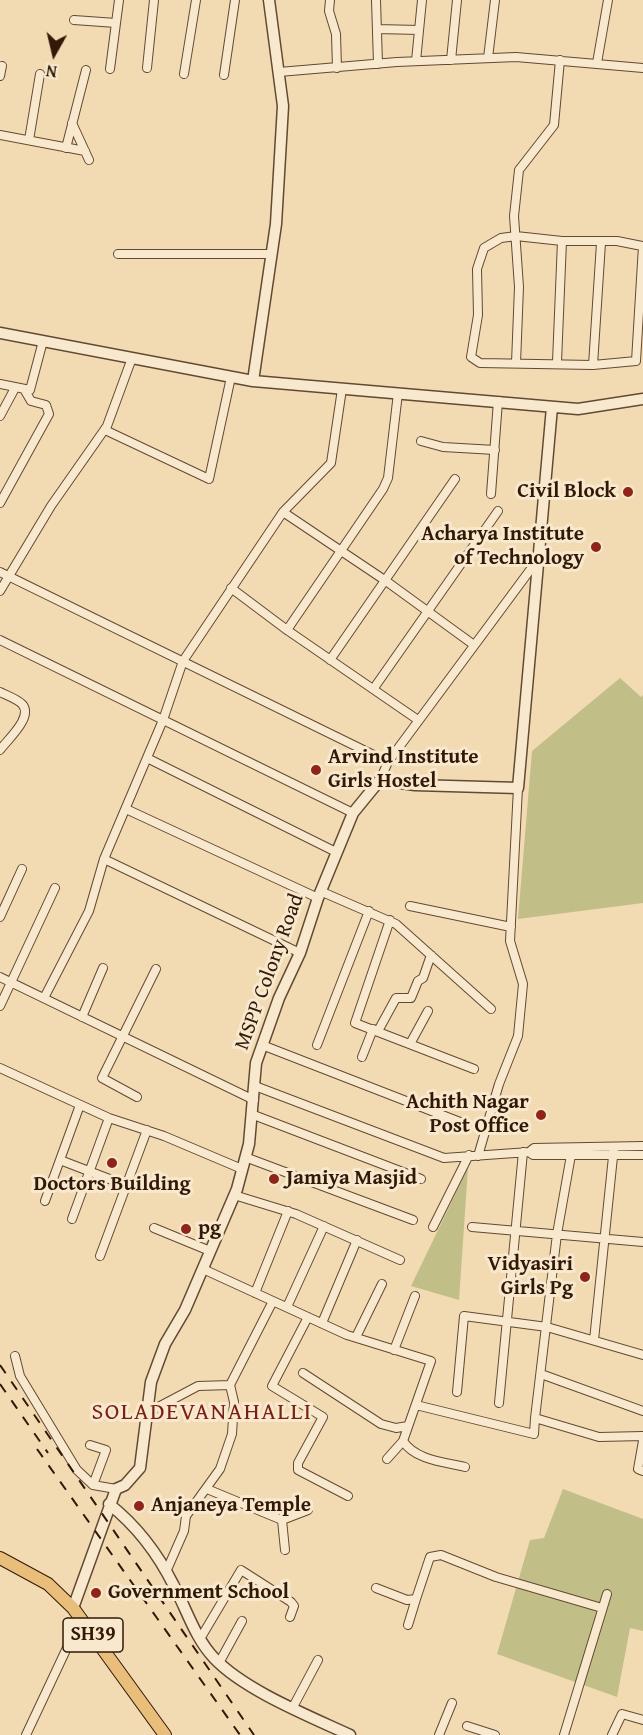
<!DOCTYPE html>
<style>
body{margin:0}
#map{position:relative;width:643px;height:1735px;overflow:hidden;background:#f2dbb3;font-family:"Gentium Book Plus",serif}
canvas{display:block}
.north{position:absolute;left:24px;top:24px;width:60px;height:60px;-webkit-text-stroke:4px #f7e8ce;paint-order:stroke;rotate:188deg;font-size:16px;font-weight:700;line-height:24px;text-align:center;color:#321807}
.north::after{content:'';display:block;margin:auto;width:21px;height:27px;background:#321807;clip-path:polygon(50% 0,100% 100%,50% 72%,0 100%)}
</style>
<div id="map">
<canvas width="643" height="1735"></canvas>
<div class="north">N</div>
</div>
<script>
const ctx = document.querySelector('canvas').getContext('2d');
ctx.lineJoin = 'round';
function paint(path, color) {
  ctx.fillStyle = color;
  ctx.fill(path, 'evenodd');
}
function stroke(path, color, width, dash) {
  ctx.strokeStyle = color;
  ctx.lineWidth = width;
  ctx.lineCap = dash ? 'butt' : 'round';
  ctx.setLineDash(dash || []);
  ctx.stroke(path);
}
function label(font, color, halo, rows, align = 'center') {
  ctx.font = font + ' "Gentium Book Plus",serif';
  ctx.lineWidth = 6;
  ctx.setLineDash([]);
  ctx.textBaseline = 'middle';
  ctx.strokeStyle = halo;
  ctx.fillStyle = color;
  for (const [text, x, y, turn = 0] of rows) {
    ctx.save();
    ctx.translate(x, y);
    ctx.rotate((+turn || 0) * Math.PI / 180);
    ctx.textAlign = isNaN(turn) ? turn : align;
    if (halo) ctx.strokeText(text, 0, 0);
    ctx.fillText(text, 0, 0);
    ctx.restore();
  }
}
paint(new Path2D(`
 M620 678 641 697 643 695V903L518 919 532 751Z
 M468 1168 459 1300 411 1286Z
 M563 1489 643 1519V1631L630 1628 617 1697 497 1654 530 1540 544 1538Z`), '#c1be88');
const minor = new Path2D(`
 M330 0 329 11 336 34 337 68
 M376 0 378 64
 M74 20 116 23
 M377 29 419 30
 M488 58 495 0
 M451 60 457 0
 M416 61 422 0
 M597 63 608 0
 M147 68 154 0
 M110 69 119 0
 M279 72 397 62 516 57 643 68
 M184 74 196 0
 M224 75 235 0
 M0 76 2 66
 M72 123 89 160
 M0 135 85 151
 M29 140 40 74
 M66 148 86 70
 M601 243 593 365 636 361 643 246
 M118 254H272
 M557 362 562 241
 M516 363 519 287 514 216 519 170 554 125 560 60
 M593 365 480 363 471 357 478 315 477 269 484 248 501 238 516 236 562 241H617L642 246
 M0 384 30 390 43 341
 M0 416 15 388
 M105 430 209 479 231 377
 M421 441 443 447 495 450
 M491 494 498 401
 M0 503 49 414 46 405 31 401 24 389
 M283 512 386 581 474 645
 M0 572 388 762
 M231 588 287 630 418 720
 M0 591 51 506 107 426 132 358
 M287 630 383 489 388 478 398 393
 M0 640 353 813
 M330 660 455 479
 M374 688 498 511
 M0 692C6 695 17 699 22 704 34 717 7 740 0 750
 M147 758 336 852
 M380 780 388 762 539 558
 M126 809 318 898
 M104 859 300 953
 M320 891 396 924 491 1009
 M410 906 511 927
 M0 917 22 869
 M390 920 355 1023 474 1069
 M0 977 254 1100
 M44 998 89 911 104 859 163 720 183 661 283 512 331 463 342 389
 M0 1006 55 888
 M82 1017 103 968
 M378 1031 396 998H411L418 981 423 978 431 955
 M410 1044 428 1011
 M262 1045 460 1122
 M317 1045 369 911
 M362 1057 373 1029
 M0 1068 109 1118 164 1136 242 1169
 M255 1086 444 1158 529 1152 534 1148 643 1146
 M137 1097 102 1078 156 969
 M251 1114 421 1179
 M529 1152 533 1155H643
 M478 1156 499 1084 518 1036 523 984 510 941 518 788
 M245 1157 413 1220
 M60 1160 125 1185
 M234 1195 296 1214 400 1260
 M45 1201 80 1105
 M72 1219 109 1118
 M433 1227 469 1155
 M472 1227 643 1242
 M154 1228 210 1251
 M100 1256 147 1130
 M203 1269 347 1335 431 1361 403 1441 387 1459
 M255 1293 288 1211
 M287 1307 324 1226
 M308 1317 272 1386 323 1417 298 1463V1470L348 1496
 M322 1323 357 1240
 M356 1337 382 1284
 M594 1340 614 1147
 M394 1350 415 1296
 M15 1356 20 1376 77 1470 93 1485 116 1489
 M303 1373 381 1424 396 1428 408 1426
 M541 1374 643 1411
 M457 1392 464 1316 547 1327 643 1355
 M499 1403 523 1152
 M416 1405 534 1434 535 1418 599 1437 643 1436
 M147 1413 198 1386 230 1385
 M535 1418 557 1234 571 1155
 M403 1441C415 1460 444 1462 465 1467
 M643 1441 638 1469 643 1471
 M90 1445 106 1450 93 1485
 M207 1489 282 1520 285 1550
 M282 1520 308 1510
 M166 1572 184 1531 186 1516 220 1469 232 1434 234 1402 230 1385 273 1301
 M376 1588 407 1600 416 1599 430 1557 441 1555 496 1577 602 1608
 M408 1625 416 1599
 M200 1639 241 1570 291 1602 294 1606 290 1617
 M219 1663 242 1621
 M293 1707 318 1660
 M467 1726 495 1735
 M26 1735 81 1618
 M439 1735 452 1703
 M564 1735 607 1594
 M612 1735 622 1714 643 1720`);
const tertiary = new Path2D(`
 M0 333 253 381 578 409 643 399
 M253 381 276 224 283 106 269 0
 M109 1504C137 1526 158 1554 174 1586 187 1610 195 1638 214 1658 244 1690 309 1716 350 1735
 M73 1608 116 1489 125 1485 140 1468 151 1382 165 1344 185 1310 237 1189 249 1144 256 1063 279 998 300 953 318 898 353 813 380 780 415 785 518 788 552 407`);
const primary = new Path2D(`
 M0 1558 48 1584 73 1608 165 1735`);
stroke(minor, '#624932', 10);
stroke(tertiary, '#624932', 13);
stroke(primary, '#321807', 14);
stroke(minor, '#f7e8ce', 8);
stroke(tertiary, '#f7e8ce', 10);
stroke(primary, '#e9be7a', 12);
stroke(new Path2D(`
 M0 1365 254 1735
 M0 1384 48 1453
 M37 1449 240 1735`), '#321807', 2, [10, 10]);
for (const [x, y, r, color] of [
 [628,492,6,"#8f2418"],
 [596,547,6,"#8f2418"],
 [316,770,6,"#8f2418"],
 [541,1115,6,"#8f2418"],
 [112,1163,6,"#8f2418"],
 [274,1179,6,"#8f2418"],
 [186,1229,6,"#8f2418"],
 [585,1277,6,"#8f2418"],
 [139,1506,6,"#8f2418"],
 [96,1593,6,"#8f2418"]
]) {
  const dot = new Path2D();
  dot.arc(x, y, r, 0, 2 * Math.PI);
  ctx.fillStyle = color;
  ctx.fill(dot);
  stroke(dot, '#f7e8ce', 2);
}
for (const [x, y, w] of [
 [93,1635,60]
]) {
  const box = new Path2D();
  box.roundRect(x - w / 2, y - 17, w, 34, 4.5);
  ctx.fillStyle = '#f7e8ce';
  ctx.fill(box);
  stroke(box, '#321807', 1.5);
}
label('bold 20px', '#321807', null, [
 ["SH39",93,1635]
]);
label('bold 21px', '#321807', '#f7e8ce', [
 ["Civil Block",616,492,"right"],
 ["Acharya Institute",584,535,"right"],
 ["of Technology",584,559,"right"],
 ["Arvind Institute",328,758],
 ["Girls Hostel",328,782],
 ["Achith Nagar",529,1103,"right"],
 ["Post Office",529,1127,"right"],
 ["Jamiya Masjid",286,1179],
 ["Doctors Building",112,1185,"center"],
 ["pg",198,1229],
 ["Vidyasiri",573,1265,"right"],
 ["Girls Pg",573,1289,"right"],
 ["Anjaneya Temple",151,1506],
 ["Government School",108,1593]
], 'left');
label('21px', '#321807', '#f7e8ce', [
 ["MSPP Colony Road",270,972,-70]
]);
ctx.letterSpacing = '1.5px';
label('24px', '#7a1f14', '#f7e8ce', [
 ["SOLADEVANAHALLI",202,1413]
]);
ctx.letterSpacing = '0px';
</script>
